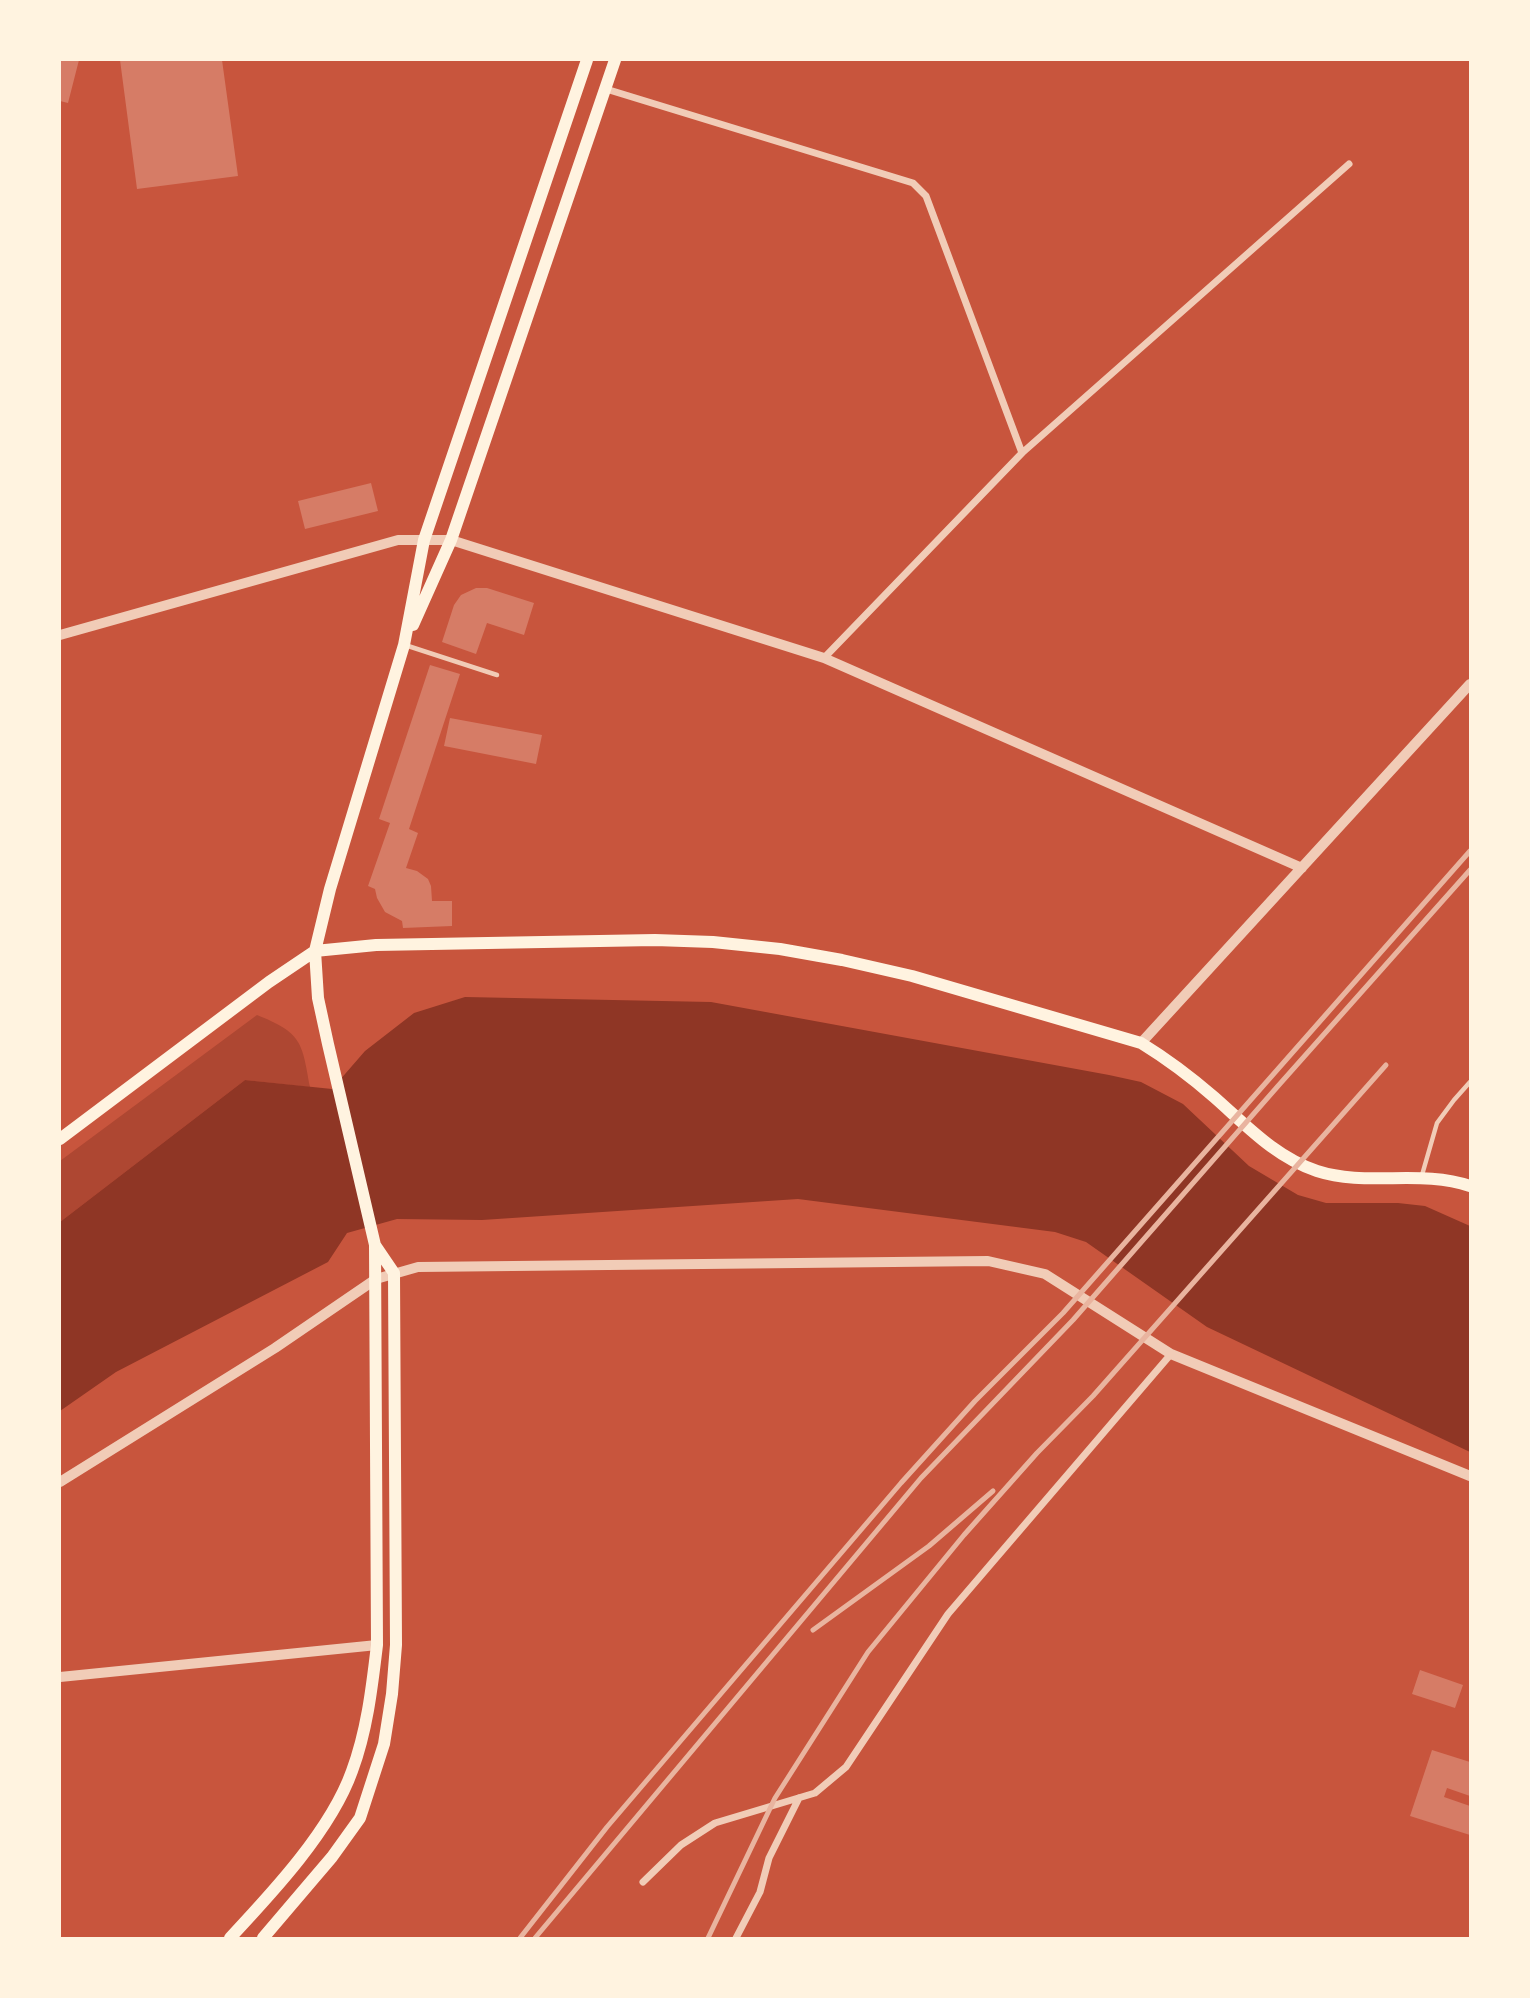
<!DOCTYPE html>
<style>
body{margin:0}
#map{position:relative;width:1530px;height:1998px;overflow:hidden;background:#c8553d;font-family:"Asap Condensed",sans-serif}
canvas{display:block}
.frame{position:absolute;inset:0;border:61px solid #fff3e0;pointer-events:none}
</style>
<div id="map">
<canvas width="1530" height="1998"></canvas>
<div class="frame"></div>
</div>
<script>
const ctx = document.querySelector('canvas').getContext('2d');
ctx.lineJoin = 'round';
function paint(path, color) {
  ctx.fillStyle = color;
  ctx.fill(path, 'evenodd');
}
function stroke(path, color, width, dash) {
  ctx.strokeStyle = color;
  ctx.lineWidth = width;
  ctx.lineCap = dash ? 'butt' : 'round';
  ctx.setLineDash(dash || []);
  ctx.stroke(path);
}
paint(new Path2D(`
 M257 1015C302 1033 302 1042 310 1087L245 1080 60 1222V1161Z`), '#ae4732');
paint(new Path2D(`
 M465 997 711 1002 1109 1075 1141 1082 1183 1104 1249 1166 1298 1195 1326 1203H1398L1425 1206 1470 1226V1452L1207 1327 1086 1242 1055 1232 798 1199 482 1220 397 1219 347 1233 328 1262 116 1372 60 1411V1222L245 1080 332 1089 365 1051 414 1013Z`), '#8f3625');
paint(new Path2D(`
 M60 60H79L68 103 60 101Z
 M120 60H222L238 176 137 189Z
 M371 483 378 511 305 529 298 501Z
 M476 588H487L534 603 524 635 487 623 476 654 442 642 454 605 461 595Z
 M430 665 460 674 409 829 418 833 406 868 417 871 428 879 431 886 432 901H452V926L403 928 402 921 385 912 377 898 375 889 368 886 390 823 379 819Z
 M450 718 542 735 536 764 444 746Z
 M1420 1670 1463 1685 1455 1708 1412 1694Z
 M1432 1750 1470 1762V1796L1447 1788 1444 1797 1470 1806V1835L1410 1816Z`), '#d67c66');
stroke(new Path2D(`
 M405 645 497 675
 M1422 1175 1437 1123 1454 1100 1470 1082`), '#f1ccb7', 4.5);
stroke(new Path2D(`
 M606 89 913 183 926 196 1022 453
 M824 658 1022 453 1349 164
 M643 1882 681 1845 715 1823 815 1793 846 1767 948 1614 1171 1354
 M736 1938 760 1892 769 1858 799 1798`), '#f1ccb7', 7);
stroke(new Path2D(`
 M60 635 398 540H451L824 658 1302 868
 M1141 1043 1470 684
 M60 1482 275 1348 376 1279 418 1267 988 1261 1045 1274 1171 1354 1470 1476
 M60 1677 377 1645`), '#f1ccb7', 10);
stroke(new Path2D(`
 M413 625 451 540 615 60
 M60 1139 269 982 315 951 376 945 655 940 713 942 780 949 842 960 912 976 1141 1043C1167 1059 1191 1077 1214 1097 1246 1125 1275 1157 1317 1171 1366 1187 1421 1169 1470 1186
 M230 1938C273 1892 331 1830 352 1771 367 1731 372 1687 377 1645L375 1245 328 1044 318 998 315 951 330 889 404 645 424 540 587 60
 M263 1938 332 1857 360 1818 384 1744 392 1694 396 1645 394 1273 375 1245`), '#fff3e0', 12);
stroke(new Path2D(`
 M813 1630 929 1546 993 1491
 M520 1938 607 1827 901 1483 975 1401 1063 1313 1470 851
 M535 1938 921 1478 1073 1320 1278 1086 1470 870
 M708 1938 775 1798 868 1652 964 1535 1037 1453 1093 1396 1386 1065`), '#e9b49f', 5);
</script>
